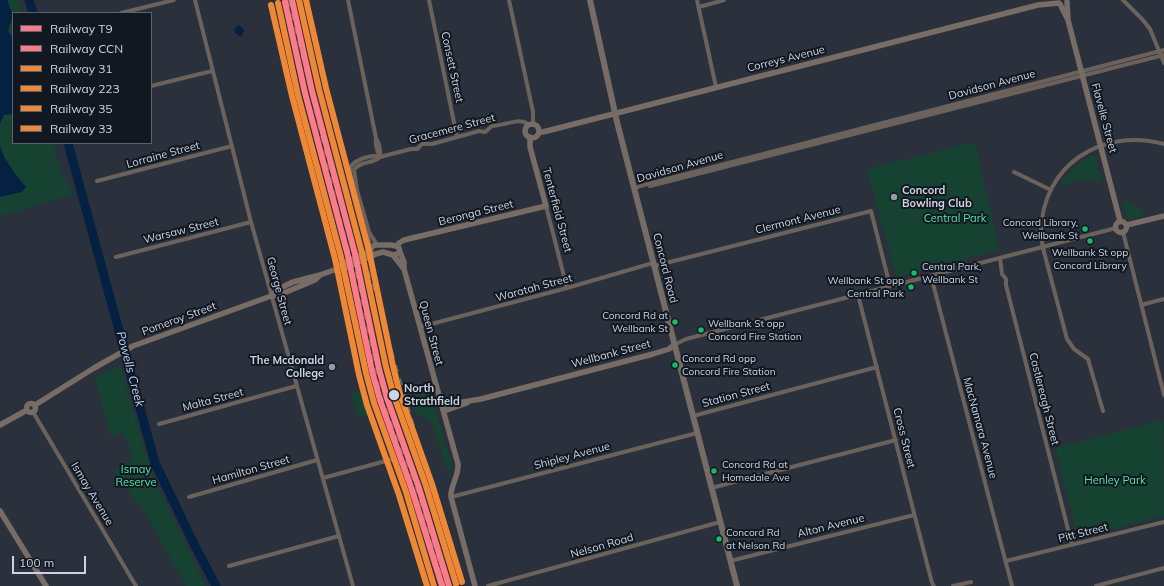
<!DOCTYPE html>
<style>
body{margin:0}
#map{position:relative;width:1164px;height:586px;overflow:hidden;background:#2b313c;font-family:Mulish,sans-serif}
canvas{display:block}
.legend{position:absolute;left:12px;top:12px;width:140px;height:132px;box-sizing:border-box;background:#121821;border:1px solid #5c636d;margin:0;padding:5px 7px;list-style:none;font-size:12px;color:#cbd4e0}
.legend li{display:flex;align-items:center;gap:8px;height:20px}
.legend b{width:20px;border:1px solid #5c636d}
.scale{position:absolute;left:12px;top:556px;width:74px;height:18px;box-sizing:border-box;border:2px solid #cbd4e0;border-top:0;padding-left:5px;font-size:12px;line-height:14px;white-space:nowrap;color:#cbd4e0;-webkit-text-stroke:3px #121821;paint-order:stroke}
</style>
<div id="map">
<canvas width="1164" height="586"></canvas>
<ul class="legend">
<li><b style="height:5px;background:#fd7b86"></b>Railway T9</li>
<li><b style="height:5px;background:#fd7b86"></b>Railway CCN</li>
<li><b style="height:5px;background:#ee8837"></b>Railway 31</li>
<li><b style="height:5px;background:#ee8837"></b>Railway 223</li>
<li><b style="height:5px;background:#ee8837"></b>Railway 35</li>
<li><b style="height:5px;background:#ee8837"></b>Railway 33</li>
</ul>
<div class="scale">100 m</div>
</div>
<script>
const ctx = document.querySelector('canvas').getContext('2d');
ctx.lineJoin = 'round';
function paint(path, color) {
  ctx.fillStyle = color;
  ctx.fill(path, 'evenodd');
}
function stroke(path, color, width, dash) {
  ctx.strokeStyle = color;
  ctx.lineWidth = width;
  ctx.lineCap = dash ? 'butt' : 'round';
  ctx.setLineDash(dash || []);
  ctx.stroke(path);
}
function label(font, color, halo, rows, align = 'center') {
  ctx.font = font + ' Mulish,sans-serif';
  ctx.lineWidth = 4;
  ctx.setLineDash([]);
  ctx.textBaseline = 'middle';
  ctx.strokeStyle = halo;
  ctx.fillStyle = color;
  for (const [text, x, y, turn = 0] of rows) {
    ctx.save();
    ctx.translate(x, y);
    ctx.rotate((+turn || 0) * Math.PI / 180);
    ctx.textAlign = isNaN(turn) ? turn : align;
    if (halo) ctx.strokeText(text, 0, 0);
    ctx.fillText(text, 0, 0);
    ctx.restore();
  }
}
paint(new Path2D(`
 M0 0H19L22 13H13V143H54L61 173 73 191 71 195 0 216Z
 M975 142 999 250 896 277 867 169Z
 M1090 156H1094L1096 158 1102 184 1094 180 1093 181C1080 177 1071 184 1059 186 1067 173 1077 164 1090 156Z
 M1123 201C1132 202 1138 207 1144 212L1142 216 1128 220 1122 203Z
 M120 364 151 472 206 586H186L146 514 113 470 133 459 123 432 111 437 95 378Z
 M431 390 436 412 453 468 449 474 431 422 417 413 414 409H412L408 395Z
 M364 391 370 415 358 418 351 394Z
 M1163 420 1164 516 1078 538 1055 448Z`), '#154231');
paint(new Path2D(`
 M0 0H7L13 15 8 31 13 38V114L4 115 0 124Z
 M238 25 243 28 244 31 241 37 235 33 234 30Z
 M0 146C5 162 16 175 26 187L22 192 0 197Z`), '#042141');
stroke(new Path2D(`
 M29 0 33 13
 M68 143 155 463 195 546 216 586`), '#042141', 9);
stroke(new Path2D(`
 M195 0 251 222 353 586
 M348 0 376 138C375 145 377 151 380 157
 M429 0 457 137
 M509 0 533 112V123
 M697 0 716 87
 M1123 0 1143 20 1150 29 1164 63
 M699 7 724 0
 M121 13 174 0
 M151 86 212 71
 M376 138C380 145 381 150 380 157 373 164 359 161 354 170L357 190 369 232 377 245
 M380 157 411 149H417L422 144H432L479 131 485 132 492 126C504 126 518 117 528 124
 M1014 172 1051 190
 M97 181 232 146
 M650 186 1164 55
 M357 189C352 182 348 174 351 166 357 159 372 154 380 157
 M634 189 640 186 1164 50
 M546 206 567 288
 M369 232 368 238 371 248
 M1123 232 1164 395
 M116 257 251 222
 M1000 258 1002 274 1006 279V285L1072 545
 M654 266 871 211 890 286
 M931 276 1012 586
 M858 295 932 583 934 586
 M1141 305 1164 299
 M420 327 567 288 653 263
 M674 345 686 339 1116 228
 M1103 411 1088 359 1074 349 1067 339C1061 316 1055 294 1049 271 1046 259 1041 245 1041 232 1042 165 1102 127 1164 144
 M33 412 136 586
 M693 416 877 367
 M159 424 296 386
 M323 478 393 459
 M711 488 896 440
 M189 497 317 460
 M451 497 697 433
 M730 561 914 515
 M1006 561 1164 522
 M229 566 339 536
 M488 586 720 522
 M953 586 971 582
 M1096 586 1164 568`), '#6c625c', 4);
stroke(new Path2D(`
 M1067 2 1068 20 1120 221
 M1060 4 1067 18
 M525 131a7 7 0 1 1 14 0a7 7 0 1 1-14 0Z
 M539 132H543L1038 5 1059 3
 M1115.5 227a5.5 5.5 0 1 1 11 0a5.5 5.5 0 1 1-11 0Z
 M1127 225 1164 216
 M397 246 399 243 404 240 546 206 530 147V137
 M400 252 404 262V269
 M393 255 397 254 400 252 399 248 396 246 391 245H375L372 247 370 250 372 255 383 252 393 255 404 269 458 464C459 476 450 486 451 497L475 586
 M271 296 278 289 293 282 320 275 337 269 344 263
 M26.5 408a4.5 4.5 0 1 1 9 0a4.5 4.5 0 1 1-9 0Z
 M35 405 94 368 133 346 271 296 279 295 315 280 320 275
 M443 408 451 404 481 399 653 354 669 349 674 345
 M444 411 467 403
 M0 425 27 410
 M0 511 46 586`), '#786d66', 5.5);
stroke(new Path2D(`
 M590 0 617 122 737 586`), '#766c65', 6);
stroke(new Path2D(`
 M288 0 342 224 358 283 375 368 382 397 416 489 445 586
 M298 0C332 155 379 306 424 459L432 492`), '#6a6768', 1.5, [7, 7]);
stroke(new Path2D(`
 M344 263 368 252
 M343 269 374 255`), '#786d66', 5.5);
stroke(new Path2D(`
 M292 0 312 91 355 254 379 369 387 398 419 488 449 586`), '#fd7b86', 6);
stroke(new Path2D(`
 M285 2 305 93 348 256 372 371 380 400 412 490 442 586`), '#fd7b86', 6);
stroke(new Path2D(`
 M299 0 319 89 362 253 386 367 394 396 426 486 456 584`), '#ee8837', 6);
stroke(new Path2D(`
 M278 3 298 95 341 257 366 373 374 403 406 492 434 586`), '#ee8837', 6);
stroke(new Path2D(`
 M306 0 326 88 369 251 393 366 400 394 432 484 462 582`), '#ee8837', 6);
stroke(new Path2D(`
 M271 5 292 96 335 259 359 375 367 405 399 495 427 586`), '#ee8837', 6);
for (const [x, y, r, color] of [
 [894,197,4,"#939ba7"],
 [1085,229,3.5,"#1ab867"],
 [1090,241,3.5,"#1ab867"],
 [914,273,3.5,"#1ab867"],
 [911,287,3.5,"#1ab867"],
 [675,322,3.5,"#1ab867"],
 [701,330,3.5,"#1ab867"],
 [675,365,3.5,"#1ab867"],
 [332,367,4,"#939ba7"],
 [394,395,6,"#cbd4e0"],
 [714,471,3.5,"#1ab867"],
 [719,539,3.5,"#1ab867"]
]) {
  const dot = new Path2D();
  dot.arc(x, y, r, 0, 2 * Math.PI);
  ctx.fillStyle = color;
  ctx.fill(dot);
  stroke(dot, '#121821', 1.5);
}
label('10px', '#cbd4e0', '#121821', [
 ["Concord Library,",1078,223,"right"],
 ["Wellbank St",1078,236,"right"],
 ["Wellbank St opp",1090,253,"center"],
 ["Concord Library",1090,266,"center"],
 ["Central Park,",922,267],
 ["Wellbank St",922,280],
 ["Wellbank St opp",904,281,"right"],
 ["Central Park",904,294,"right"],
 ["Concord Rd at",668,316,"right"],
 ["Wellbank St",668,329,"right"],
 ["Wellbank St opp",708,324],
 ["Concord Fire Station",708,337],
 ["Concord Rd opp",682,359],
 ["Concord Fire Station",682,372],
 ["Concord Rd at",722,465],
 ["Homedale Ave",722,478],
 ["Concord Rd",726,533],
 ["at Nelson Rd",726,546]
], 'left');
label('11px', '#cbd4e0', '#121821', [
 ["Correys Avenue",786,59,-14],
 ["Consett Street",452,67,78],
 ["Davidson Avenue",992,85,-15],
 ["Flavelle Street",1104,118,75],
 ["Gracemere Street",452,129,-15],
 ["Lorraine Street",163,155,-15],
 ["Davidson Avenue",680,167,-16],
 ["Tenterfield Street",557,210,75],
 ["Beronga Street",476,213,-14],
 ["Clermont Avenue",798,220,-14],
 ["Warsaw Street",181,231,-14],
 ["Concord Road",665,268,76],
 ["Waratah Street",534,288,-15],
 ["George Street",279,291,75],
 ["Pomeroy Street",179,319,-20],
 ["Queen Street",431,333,75],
 ["Wellbank Street",611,354,-15],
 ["Station Street",736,395,-15],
 ["Castlereagh Street",1044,399,76],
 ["Malta Street",213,400,-15],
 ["MacNamara Avenue",980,428,75],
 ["Cross Street",904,438,76],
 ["Shipley Avenue",572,456,-15],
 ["Hamilton Street",251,470,-16],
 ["Ismay Avenue",92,494,59],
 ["Alton Avenue",831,526,-14],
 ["Pitt Street",1083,533,-14],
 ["Nelson Road",602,546,-16]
]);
label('bold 11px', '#cbd4e0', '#121821', [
 ["Concord",902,191],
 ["Bowling Club",902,204],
 ["The Mcdonald",324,361,"right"],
 ["College",324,374,"right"]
], 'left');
label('11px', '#54e6a5', '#121821', [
 ["Central Park",955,219],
 ["Ismay",136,470],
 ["Reserve",136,483],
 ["Henley Park",1115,481]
]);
label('bold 11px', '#cbd4e0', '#121821', [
 ["North",404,389],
 ["Strathfield",404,402]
], 'left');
label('italic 12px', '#b5d4fa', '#121821', [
 ["Powells Creek",130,369,75]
]);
</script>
